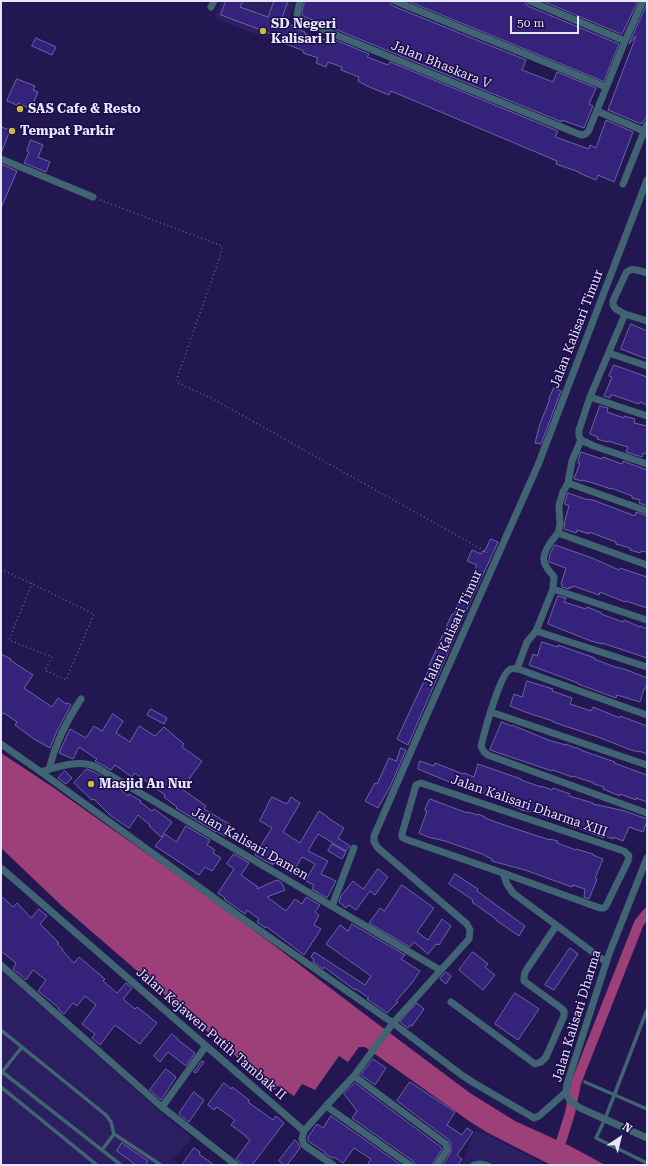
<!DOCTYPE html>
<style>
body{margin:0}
#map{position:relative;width:648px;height:1166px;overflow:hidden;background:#231752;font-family:"Roboto Serif",serif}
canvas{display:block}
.frame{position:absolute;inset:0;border:2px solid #e5e5fc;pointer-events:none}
.north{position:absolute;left:600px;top:1118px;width:40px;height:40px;-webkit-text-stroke:3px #1a0b47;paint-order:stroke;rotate:35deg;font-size:11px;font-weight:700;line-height:16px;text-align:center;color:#e5e5fc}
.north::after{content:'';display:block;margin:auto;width:14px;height:18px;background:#e5e5fc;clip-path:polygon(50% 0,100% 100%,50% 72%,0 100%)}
.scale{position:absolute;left:510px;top:16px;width:69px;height:18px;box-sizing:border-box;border:2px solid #e5e5fc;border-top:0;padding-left:5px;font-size:12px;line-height:14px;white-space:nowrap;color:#e5e5fc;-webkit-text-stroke:3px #1a0b47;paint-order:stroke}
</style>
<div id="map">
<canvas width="648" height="1166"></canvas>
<div class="frame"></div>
<div class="north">N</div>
<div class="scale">50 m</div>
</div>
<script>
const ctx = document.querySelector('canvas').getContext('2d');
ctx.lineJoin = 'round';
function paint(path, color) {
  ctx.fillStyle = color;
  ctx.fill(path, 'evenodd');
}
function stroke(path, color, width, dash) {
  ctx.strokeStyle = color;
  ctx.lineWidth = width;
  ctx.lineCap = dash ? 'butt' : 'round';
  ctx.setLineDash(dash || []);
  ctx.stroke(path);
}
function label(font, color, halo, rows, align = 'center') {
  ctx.font = font + ' "Roboto Serif",serif';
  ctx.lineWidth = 3;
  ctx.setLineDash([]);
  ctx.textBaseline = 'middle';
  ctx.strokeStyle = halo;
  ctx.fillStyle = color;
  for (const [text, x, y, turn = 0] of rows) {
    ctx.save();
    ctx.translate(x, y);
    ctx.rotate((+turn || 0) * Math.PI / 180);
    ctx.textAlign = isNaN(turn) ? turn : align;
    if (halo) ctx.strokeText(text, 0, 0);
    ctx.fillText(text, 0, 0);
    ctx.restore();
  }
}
paint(new Path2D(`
 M221 1H296L289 20 283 18 274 41 214 18Z
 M1 970 162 1113 192 1138 173 1159 179 1165H1Z
 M475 1131 483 1132 546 1165H461Z`), '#2b1f62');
paint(new Path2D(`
 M1 753 54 788 166 867 271 943 379 1025 470 1093 515 1121 570 1146 605 1165H551L488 1133 469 1121 365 1047H359L348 1062 339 1056 315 1090 302 1084 294 1096 278 1086 275 1090 62 906 1 848Z`), '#9d3f78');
stroke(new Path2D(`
 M557 1155 570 1113 576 1083 639 923 647 913`), '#9d3f78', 10);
const building = new Path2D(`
 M226 1H243L240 7 268 17 274 1H288L281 21 296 27 295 28 305 32V34L325 40 326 36 369 54 367 57 388 65 390 62 558 131 555 137 589 149 590 145 596 148 606 120 633 132 614 182 598 175 596 180 579 173V172L556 164 557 161 391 91 389 95 367 86 358 81 359 77 341 70 342 67 328 62 326 67 316 63 318 58 303 53 304 51 276 40 277 36 221 15Z
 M305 1H390L391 4 393 6 526 60 522 70 553 82 557 72 596 88 589 104 593 106 584 128 562 120V122L303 16 302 14Z
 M408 1H525L526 4 528 6 619 44 604 81Z
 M543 1H638L622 34Z
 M647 4V115L645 119 641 124 608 110 636 36 629 44Z
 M36 38 56 47 52 55 32 46Z
 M17 79 35 86 33 90 38 92 31 109 18 103 17 105 7 101Z
 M1 127 10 130 2 151H1Z
 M31 140 43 145 38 157 50 162 46 172 24 163 29 152 27 151Z
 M1 164 17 171 1 208Z
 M631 324 647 331V359L621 349Z
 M614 365 647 377V405L640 402 639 404 613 395H611L610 398 604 396 612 377 609 376Z
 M554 388 561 391 541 444 535 443 540 424 550 399H549Z
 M600 406 608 408 607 412 624 418V416L635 419 634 423 647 426V454L643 453 642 457 626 452 628 447 608 441 607 442 597 439 598 437 590 434Z
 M581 452 602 459 603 457 622 464 623 461 647 470V506L639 503 640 500 632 498V496L611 488V489L593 483 582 480V481L574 479 580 463H578Z
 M568 493 585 499 593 500 635 516 636 512 647 516V552L641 551 640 553 630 550V548L616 544V542L589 532V534L577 530 576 533 564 529 565 520 569 506 565 504Z
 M491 539 498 542 463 618 408 745 397 739 424 681 429 669 428 668 447 625 452 614H454L460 600H461L477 565 467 561 472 550 481 554 483 551 484 552Z
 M555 545 592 558 619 570 620 568 647 577V608L626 601 625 602 600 592 599 595 573 586 572 588 569 587V589L562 587V585L561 584 566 568 549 562V560L550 554Z
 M558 596 566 598 564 602 586 609 587 607 602 613 601 614 623 622 624 620 640 627V626L647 629V658L602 643V644L591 641 548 624Z
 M542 642 558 647V645L595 658 594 659 615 667 624 669 647 678V684L645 689H644L640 702 617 695 616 698 578 684V683L529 665 533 654 537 656Z
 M1 654 11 659 10 660 33 675 24 688 52 707 58 698 66 704 68 703 71 705 57 731 50 748 34 739 15 725 17 722 4 713 1 715Z
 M527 681 553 689 552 691 572 698 570 704 591 711 593 707 620 718V716L647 726V754L639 751V752L631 750 598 737 553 722V721L528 713 510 706 514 694 522 697Z
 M151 709 167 718 164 724 147 715Z
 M113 714 123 721 116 733 130 742 139 726 155 736 164 727 184 744 182 747 202 761 182 789 206 806 204 809 231 825 225 836 216 831V832L176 808 177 807 164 797 165 795 135 773 132 777 115 765 111 770 95 761 97 759 79 747 73 759 59 753 70 729 86 738 94 726 102 731Z
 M502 722 511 726 512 725 548 740 566 745V744L575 748 576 747 583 751 615 762 614 763 647 775V802L636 798V800L620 794V796L603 789 604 787 594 784V783L573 776 572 777 553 770 552 771 490 750Z
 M401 748 406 750 390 787 378 808 365 801 375 783 377 784 389 758 396 761Z
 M420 761 434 766 435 763 463 774 464 773 474 777 478 764 521 779V780L541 787V786L552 790 553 788 570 794 569 796 593 803V804L625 811 647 819V821L643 832 629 827 623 841 613 837V839L605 836 604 838 576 827V828L548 816V818L531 811 530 812 522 810 475 789 447 781 418 769Z
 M87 769 94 772 113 783 128 796 129 794 141 801 140 802 152 811 154 809 172 822 161 837 149 826 150 825 138 815 129 828 111 816 94 799 92 800 74 783Z
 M65 771 72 778 66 784 58 778Z
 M272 797 287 804 291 797 300 803 283 832 300 843 319 811 328 817V818L344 828 338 838 350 846 346 851 318 834 308 851 328 861 321 874 336 881 327 898 312 889 314 885 306 881 307 880H306L315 864 302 857 292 874 272 862 273 865 255 855 272 828 260 821Z
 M430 799 467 813V812L478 815V814L485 817V818L493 821 513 828 550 840V839L558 841 557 843 576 850V849L593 854V855L603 859 595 878 597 879 589 899 584 897 585 889 573 885 572 887 525 870 499 863 492 861V859L482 854 445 841 428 837 419 833 427 811 425 810Z
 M186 826 210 840 207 845 215 850 213 853 221 858 212 871 205 867 199 875 155 846 165 834 176 842Z
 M332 844 346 852 342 859 328 851Z
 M234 854 249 863 241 875 258 887 257 889 277 880 281 882 285 890 267 897 286 911 295 899 302 904 306 897 320 905 315 912 319 915 314 925 321 929 304 955 267 927 266 928 257 922 259 919 247 910 245 914 224 899 225 898 218 893 234 869 227 864Z
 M378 869 388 877 375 895 370 891 356 910 349 905 346 908 339 902 341 896 353 881 363 889Z
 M455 874 478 889 477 891 525 926 519 936 496 920V919L472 902 473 900 449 884Z
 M402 885 434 908 417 932 428 940 442 919 451 926 439 945 436 944 428 954 414 942 410 947 369 923 380 908 384 911Z
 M1 896 13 907 17 903 31 918 39 909 47 916 40 924 59 943 57 944 63 949 62 950 74 963 79 957 105 979 103 981 117 993 126 983 132 988 123 999 135 1009 137 1007 157 1023 140 1044 115 1025 100 1045 92 1038 95 1034 82 1024 96 1005 85 996 77 1006 73 1003 64 1014 58 1009 59 1008 38 991 46 980 33 970 26 980 13 969 16 963 1 951Z
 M352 924 405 955 401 959 420 971 411 984 396 1001 398 1002 387 1013 367 999 369 998 356 989 355 990 324 967 323 969 313 962 314 960 311 957 314 952 365 985 371 976 326 944 340 925 348 931Z
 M570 948 578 954 554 990 545 985Z
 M473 952 488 964 485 967 495 975 483 990 459 970Z
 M446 972 451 976 446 984 440 979Z
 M515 993 539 1009 518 1040 495 1024Z
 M417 1003 424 1009 412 1026 410 1025 408 1028 400 1022Z
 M172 1034 178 1039V1040L195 1053 186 1066 168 1052 160 1062 154 1056Z
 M373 1059 386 1068 375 1085 361 1075Z
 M202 1061 204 1062 196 1073 194 1072Z
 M166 1069 176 1077 161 1100 150 1090Z
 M410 1082 455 1112 447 1125 462 1135 467 1128 473 1132 457 1155 462 1159 458 1165H443L451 1152V1143L449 1140 397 1101Z
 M224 1083 231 1089 232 1087 249 1100 248 1102 273 1120 276 1116 284 1123 252 1165H243L236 1159 250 1140 245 1136H246L231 1125 235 1120 217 1107 214 1110 208 1105Z
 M355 1083 441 1147 442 1149 432 1165H415L413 1161 352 1118 357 1111 344 1094Z
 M194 1092 204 1100 189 1122 179 1114Z
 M331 1116 401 1165H367L371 1159 354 1148 343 1163 334 1157 332 1158 324 1153 325 1152 308 1141V1137L317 1124 323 1128Z
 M295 1140 298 1143 300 1148 287 1165H284L279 1161Z
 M122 1143 148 1161 145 1165H136L117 1151Z
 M194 1148 200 1152 199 1154 214 1165H182Z`);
paint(building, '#35227a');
stroke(building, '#6964a6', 1);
stroke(new Path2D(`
 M100 200 222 246 221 254 176 381 186 387 213 399 490 554
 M1 569 94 614 66 680 45 670 52 657 9 640 32 583`), '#665f8d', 1.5, [1, 3]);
stroke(new Path2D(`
 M647 1010 605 1119 596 1138 647 1163
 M1 1030 106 1115 111 1122 114 1134 161 1165
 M1 1071 121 1165
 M2 1072 22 1047
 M585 1082 647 1109
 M1 1087 97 1165
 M102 1150 114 1134
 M472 1164C479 1161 484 1162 490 1165`), '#416472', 3.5);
stroke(new Path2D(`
 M300 1 297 14 298 18 302 21 581 135 586 134 589 130 625 41 643 1
 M395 1 606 87
 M530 1 625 41
 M211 7 214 1
 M597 111 644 131
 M1 159 93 197
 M623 184 647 124
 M625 314 647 321
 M609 353 647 366
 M590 397 647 416
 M581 440 579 436V430L590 397 625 314C619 311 612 309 613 301L626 273C632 266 639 271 647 273
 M581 440 594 446 647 464
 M568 483 647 511
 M558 533 560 525 559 505 563 492 568 483 572 461 581 440
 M553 589 647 620
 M536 631 647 667
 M517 669 527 642 536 631 553 589 554 577C551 573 547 569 545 564 540 555 552 540 558 533L647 565
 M491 712 647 765
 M647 715 532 674C526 672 517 667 511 669 500 672 484 734 481 746L484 752 488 755 647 813
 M1 744 41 772 239 916 393 1023 463 1076 474 1083 534 1118 539 1116 566 1092
 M49 769C55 745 67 720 81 699
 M41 772C57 767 79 759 96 767L440 970
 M421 783 624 851 629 856 628 861 606 906 604 908H600L503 873 405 839 402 837V834L416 785Z
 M647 858 609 954 567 1084 566 1092 570 1101 580 1108 647 1138
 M1 868 304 1131 326 1106 354 1076 393 1023 469 939 470 930 467 924 378 848 374 842V836L425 719 538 465 647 180
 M503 873 507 884 513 893 606 962
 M332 906 354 848
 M1 965 162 1107 236 1165
 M451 1002 535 1064 541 1062 546 1057 564 1016V1011L561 1008 524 981V978L525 972 556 926
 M354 1076 446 1144 447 1150 437 1165
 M326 1106 410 1165
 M162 1107 206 1046
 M304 1131 302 1139 304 1145 333 1165`), '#416472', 7);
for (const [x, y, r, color] of [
 [263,31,4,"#c4bc3e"],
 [20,109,4,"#c4bc3e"],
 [12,131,4,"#c4bc3e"],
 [91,784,4,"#c4bc3e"]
]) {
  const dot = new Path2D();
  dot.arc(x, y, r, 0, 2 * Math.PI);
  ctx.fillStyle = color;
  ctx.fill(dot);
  stroke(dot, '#1a0b47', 1.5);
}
label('bold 13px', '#e5e5fc', '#1a0b47', [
 ["SD Negeri",271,24],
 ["Kalisari II",271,39],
 ["SAS Cafe & Resto",28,109],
 ["Tempat Parkir",20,131],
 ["Masjid An Nur",99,784]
], 'left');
label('13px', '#e5e5fc', '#1a0b47', [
 ["Jalan Bhaskara V",441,65,22],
 ["Jalan Kalisari Timur",577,329,-69],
 ["Jalan Kalisari Timur",453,628,-66],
 ["Jalan Kalisari Dharma XIII",529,806,19],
 ["Jalan Kalisari Damen",250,844,30],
 ["Jalan Kalisari Dharma",577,1016,-73],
 ["Jalan Kejawen Putih Tambak II",211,1034,41]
]);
</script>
